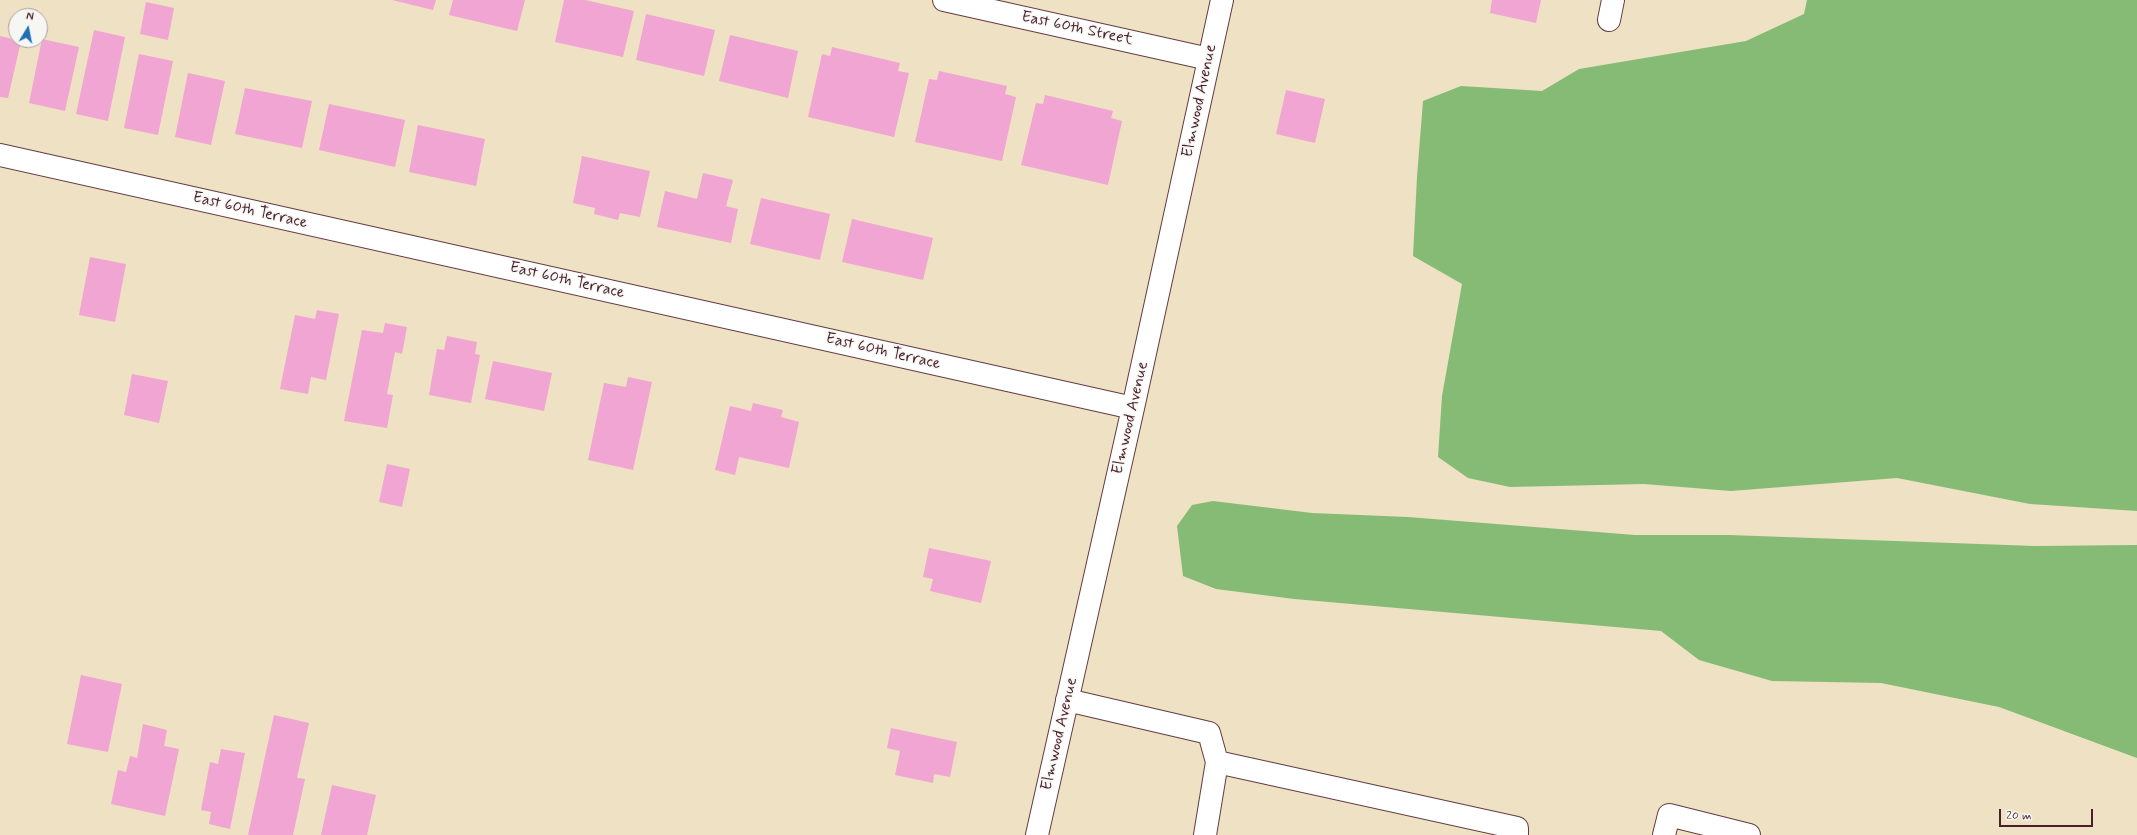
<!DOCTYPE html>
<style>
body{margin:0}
#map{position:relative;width:2137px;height:835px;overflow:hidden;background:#efe1c3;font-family:Mynerve,sans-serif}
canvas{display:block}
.north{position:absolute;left:8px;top:8px;width:40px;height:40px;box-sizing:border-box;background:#f6f6f2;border:1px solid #b1a0a2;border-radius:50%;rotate:10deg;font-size:11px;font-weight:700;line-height:16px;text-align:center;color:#4a1f2b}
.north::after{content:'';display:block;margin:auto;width:14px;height:18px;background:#1f6fb2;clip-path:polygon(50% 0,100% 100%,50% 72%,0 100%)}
.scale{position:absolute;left:1999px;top:809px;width:94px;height:18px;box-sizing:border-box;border:2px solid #4a1f2b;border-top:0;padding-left:5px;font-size:12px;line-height:14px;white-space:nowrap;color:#4a1f2b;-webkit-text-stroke:3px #f6f6f2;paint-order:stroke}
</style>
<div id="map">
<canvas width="2137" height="835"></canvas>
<div class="north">N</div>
<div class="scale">20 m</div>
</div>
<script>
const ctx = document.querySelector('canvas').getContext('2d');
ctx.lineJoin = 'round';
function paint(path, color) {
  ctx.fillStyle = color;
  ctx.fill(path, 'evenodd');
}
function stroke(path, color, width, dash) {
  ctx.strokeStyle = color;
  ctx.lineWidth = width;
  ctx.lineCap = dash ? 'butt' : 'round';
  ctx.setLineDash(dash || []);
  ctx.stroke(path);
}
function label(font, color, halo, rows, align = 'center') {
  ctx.font = font + ' Mynerve,sans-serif';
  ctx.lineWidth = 3;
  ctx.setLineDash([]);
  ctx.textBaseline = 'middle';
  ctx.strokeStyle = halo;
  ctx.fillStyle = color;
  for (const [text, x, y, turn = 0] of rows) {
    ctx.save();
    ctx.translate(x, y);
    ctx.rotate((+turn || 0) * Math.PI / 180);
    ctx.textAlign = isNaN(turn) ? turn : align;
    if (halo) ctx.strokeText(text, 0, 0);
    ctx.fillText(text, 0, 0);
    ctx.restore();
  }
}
paint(new Path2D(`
 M1807 0H2137V511L2030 504 1897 478 1731 491 1644 484 1510 487 1468 478 1438 457 1442 396 1462 284 1413 256 1417 177 1423 101 1461 86 1542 91 1579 69 1746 41 1804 14Z
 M1213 501 1312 513 1408 517 1635 535H1729L2035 546 2137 545V758L1999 707 1881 683 1772 681 1699 660 1661 631 1294 599 1216 589 1183 576 1177 526 1192 505Z`), '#86bb76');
paint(new Path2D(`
 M392 0H436L433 10Z
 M453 0H525L517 31 449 15Z
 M564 0H585L634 11 623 57 555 42Z
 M1492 0H1541L1536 23 1490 13Z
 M146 2 174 8 168 40 140 34Z
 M646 14 715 30 704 76 636 60Z
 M94 30 125 37 108 121 76 114Z
 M730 35 798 51 788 98 719 81Z
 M0 36 21 41 8 98 0 97Z
 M42 39 79 47 65 111 29 103Z
 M832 47 900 63 898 71 909 73 894 137 808 117 822 54 830 56Z
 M139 54 173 61 158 135 124 128Z
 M939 71 1007 86 1005 94 1016 97 1002 161 915 142 929 79 937 80Z
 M188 73 225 81 211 145 175 137Z
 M245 88 312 101 302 148 235 134Z
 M1286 90 1325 99 1315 143 1276 134Z
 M1045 95 1113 111 1111 118 1122 121 1108 185 1021 165 1036 103 1043 104Z
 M329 104 405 120 395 167 319 150Z
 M418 125 485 139 476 186 409 172Z
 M582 156 650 171 640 217 620 213 618 220 594 214 595 208 573 203Z
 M703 173 733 180 726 206 738 209 731 243 657 227 665 191 697 199Z
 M761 198 830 214 820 260 750 244Z
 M852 219 933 238 923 280 842 262Z
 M90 257 126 264 115 322 79 315Z
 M317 310 339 314 326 380 311 377 308 394 280 389 295 315 315 319Z
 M385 323 407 327 402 354 395 352 387 394 393 395 387 428 344 421 362 330 383 333Z
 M447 336 477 342 475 354 480 355 471 403 429 395 437 349 444 350Z
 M493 361 552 373 544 411 485 399Z
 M132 374 168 381 159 423 124 415Z
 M628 377 652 382 633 470 588 460 604 383 626 387Z
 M753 403 783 410 781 417 799 422 789 468 739 457 735 475 715 470 730 406 751 411Z
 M387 464 410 469 402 507 379 502Z
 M929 548 991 561 981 603 930 591 933 579 923 577Z
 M81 675 122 684 108 752 67 744Z
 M274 715 309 723 297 778 305 779 293 835H248Z
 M143 724 167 730 164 746 179 749 165 816 111 804 118 770 126 772 130 756 137 758Z
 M891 728 957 742 950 777 934 774 933 783 895 775 900 751 887 748Z
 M221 749 245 753 230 829 209 824 211 812 201 810 210 762 218 764Z
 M332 785 376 795 367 835H321Z`), '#f0a5d3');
const minor = new Path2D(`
 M944 0 1209 59
 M1609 20 1613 0
 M0 155 1133 408
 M1067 700 1209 733 1217 762
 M1037 835 1133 408 1222 0
 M1205 835 1217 762 1517 828V835
 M1664 835 1669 815 1749 835`);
stroke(minor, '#633c42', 24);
stroke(minor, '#fff', 22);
label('16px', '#4a1f2b', '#f6f6f2', [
 ["East 60th Street",1077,29,12],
 ["Elmwood Avenue",1200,101,-78],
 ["East 60th Terrace",250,211,13],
 ["East 60th Terrace",567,281,13],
 ["East 60th Terrace",883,352,13],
 ["Elmwood Avenue",1131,418,-77],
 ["Elmwood Avenue",1060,734,-77]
]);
</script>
